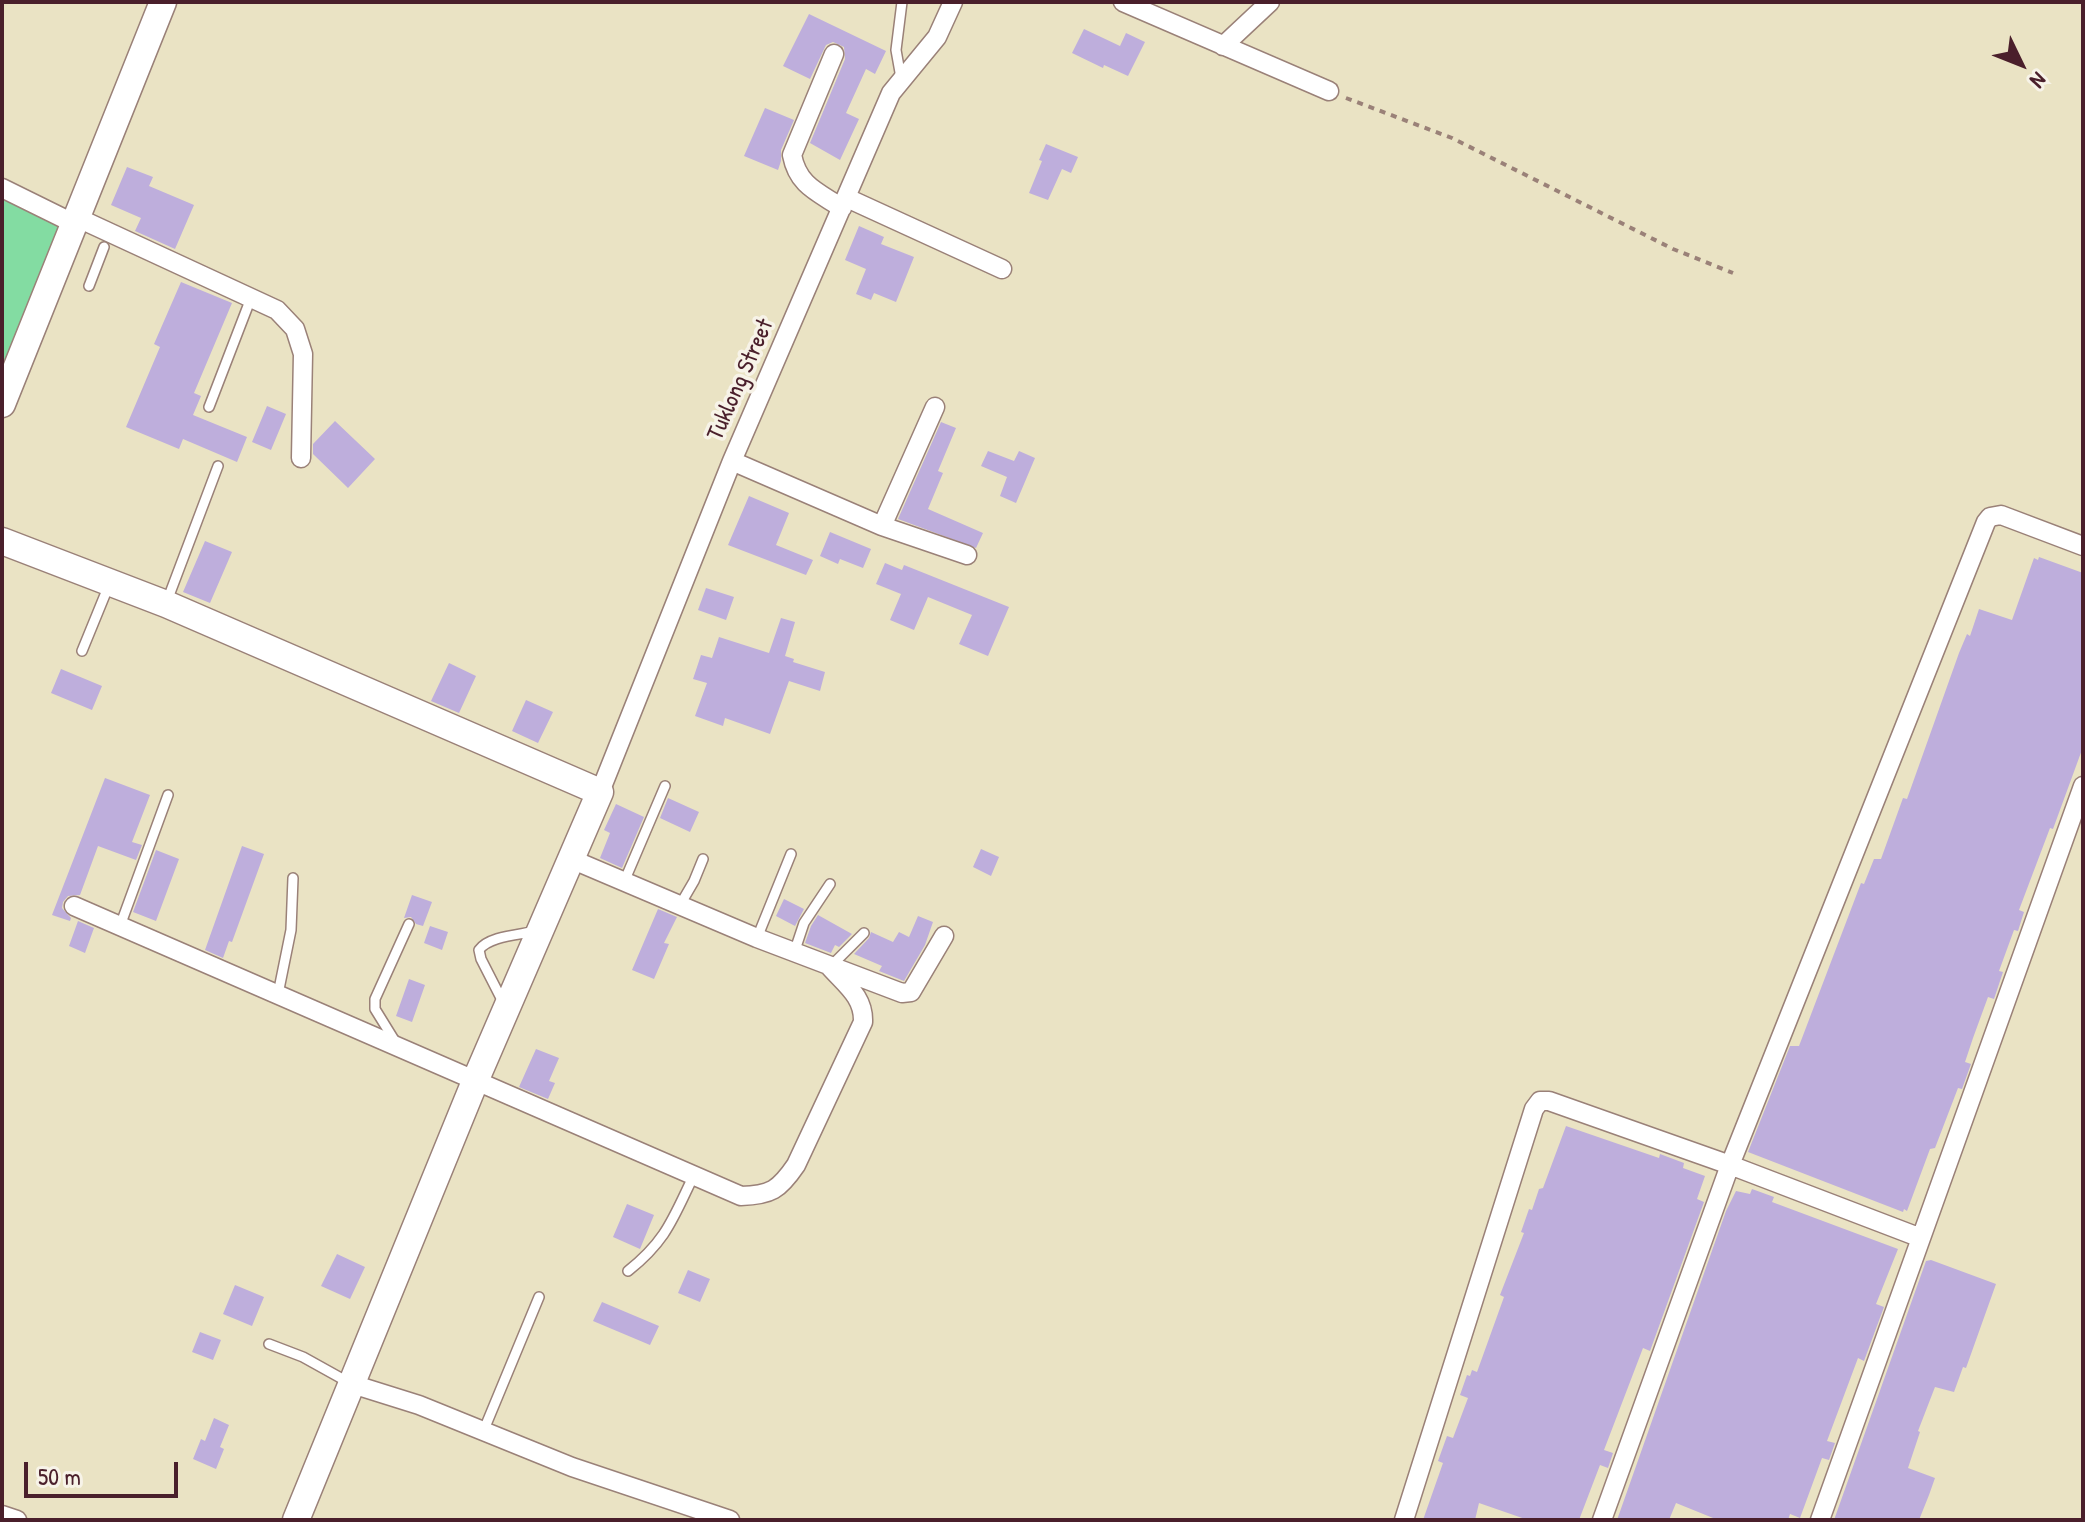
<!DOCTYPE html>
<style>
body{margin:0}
#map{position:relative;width:2085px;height:1522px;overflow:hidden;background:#eae3c4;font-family:"Patrick Hand",sans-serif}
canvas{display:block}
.frame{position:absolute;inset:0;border:4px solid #4a1f2b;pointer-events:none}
.north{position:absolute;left:1981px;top:24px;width:80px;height:80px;-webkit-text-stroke:6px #f7f3e8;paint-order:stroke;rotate:133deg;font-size:22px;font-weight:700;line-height:32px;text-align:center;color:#4a1f2b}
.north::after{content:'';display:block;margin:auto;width:28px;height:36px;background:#4a1f2b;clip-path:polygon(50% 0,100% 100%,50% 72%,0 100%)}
.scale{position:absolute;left:24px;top:1462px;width:154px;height:36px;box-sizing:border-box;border:4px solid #4a1f2b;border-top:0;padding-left:10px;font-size:24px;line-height:28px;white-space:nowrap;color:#4a1f2b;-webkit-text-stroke:6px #f7f3e8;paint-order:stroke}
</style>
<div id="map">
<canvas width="2085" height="1522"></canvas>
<div class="frame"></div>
<div class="north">N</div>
<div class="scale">50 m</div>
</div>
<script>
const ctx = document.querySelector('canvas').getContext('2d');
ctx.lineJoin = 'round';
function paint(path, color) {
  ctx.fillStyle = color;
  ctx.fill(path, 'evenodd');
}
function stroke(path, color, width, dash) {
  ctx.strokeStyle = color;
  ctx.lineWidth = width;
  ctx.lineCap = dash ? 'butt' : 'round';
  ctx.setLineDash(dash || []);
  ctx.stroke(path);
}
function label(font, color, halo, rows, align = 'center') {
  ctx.font = font + ' "Patrick Hand",sans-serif';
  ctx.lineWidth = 7;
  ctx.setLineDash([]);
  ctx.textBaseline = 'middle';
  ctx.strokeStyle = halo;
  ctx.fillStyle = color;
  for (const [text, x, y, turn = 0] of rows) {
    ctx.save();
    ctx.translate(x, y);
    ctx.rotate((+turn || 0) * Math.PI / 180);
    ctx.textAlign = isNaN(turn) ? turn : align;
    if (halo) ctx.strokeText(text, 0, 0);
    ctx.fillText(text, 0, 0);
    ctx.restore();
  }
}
paint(new Path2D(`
 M2 193 62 226 2 369Z`), '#83dca2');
paint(new Path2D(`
 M809 14 886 51 875 74 866 69 846 113 859 119 840 160 810 143 845 59 844 47 833 42 826 45 810 79 783 66Z
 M1084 29 1120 46 1126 33 1145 42 1128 76 1104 65 1103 68 1072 53Z
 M765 108 794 120 781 150V161L778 170 744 156Z
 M1046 144 1078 157 1071 173 1062 169 1048 200 1029 193 1042 161 1039 160Z
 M127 167 153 177 149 186 194 205 175 249 135 231 141 218 111 205Z
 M859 226 884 237 881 244 914 257 896 302 874 293 871 300 856 294 866 269 845 260Z
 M181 282 232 303 194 393 201 396 193 415 247 437 237 462 183 439 179 449 126 427 160 347 154 344Z
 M267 406 286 414 271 450 252 442Z
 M335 421 375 459 348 488 313 454V444Z
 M941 422 956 428 938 471 943 473 928 509 983 533 976 548 898 519Z
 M988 451 1014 461 1019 451 1035 458 1016 503 1000 496 1007 477 981 466Z
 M749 496 789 513 776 545 813 560 806 575 728 545Z
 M830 532 871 549 863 568 840 559 838 564 820 556Z
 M205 541 232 552 210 603 183 592Z
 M2039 557 2083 573V747L2053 829 2050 828 2019 910 2024 912 2018 931 2014 930 1999 971 2003 972 1994 999 1988 997 1973 1038 1965 1062 1971 1064 1962 1089 1958 1088 1935 1148 1930 1149 1907 1211 1904 1209 1903 1212 1748 1152 1790 1046H1799L1861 883 1864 884 1874 859H1881L1903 798 1907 799 1959 653 1967 634 1970 636 1979 609 2012 620 2034 558 2038 560Z
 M885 563 902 570 904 565 1009 607 988 656 959 644 972 615 928 597 914 630 890 620 901 594 876 584Z
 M706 588 734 597 726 620 698 610Z
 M781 618 795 622 785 656 794 659 793 662 825 672 820 691 789 681 770 734 725 718 723 726 695 716 707 683 693 679 701 655 712 658 719 637 769 653Z
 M449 663 476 676 459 713 431 701Z
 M61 669 102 686 92 710 51 693Z
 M526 700 553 712 538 743 512 731Z
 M105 778 150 795 132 842 142 845 136 860 98 846 80 895 68 896 63 902 62 908 71 918 70 921 52 915Z
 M668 798 699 812 690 832 660 818Z
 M616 804 644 817 622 868 600 858 610 833 604 830Z
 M242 846 264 854 232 942 229 941 223 958 205 950Z
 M981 849 999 857 991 876 973 867Z
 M156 850 179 859 156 921 133 912Z
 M412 895 432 902 423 926 416 924 411 917 404 918Z
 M784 899 804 909 795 926 776 916Z
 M658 909 677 917 664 943 669 944 654 979 632 970Z
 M818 915 852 934 839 947 835 945 831 953 805 943 811 926Z
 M918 916 933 922 925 945 904 981 879 971 882 966 854 954 869 938 871 932 893 942 899 932 909 937Z
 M78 921 94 928 85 953 69 946Z
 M430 926 448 932 442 950 424 943Z
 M409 979 425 985 412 1022 396 1016Z
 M536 1049 559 1058 549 1081 555 1083 548 1099 519 1087Z
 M1566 1126 1659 1158 1660 1154 1684 1163 1683 1168 1705 1176 1697 1199 1704 1202 1650 1351 1643 1348 1604 1450 1613 1453 1608 1468 1600 1465 1579 1520H1528L1479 1503 1475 1520H1423L1443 1463 1438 1461 1447 1436 1453 1438 1468 1398 1460 1395 1467 1375 1470 1376 1472 1370 1477 1372 1504 1297 1500 1295 1524 1233 1521 1232 1529 1209 1532 1210 1539 1189 1543 1188Z
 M1752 1189 1774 1197 1772 1202 1898 1249 1876 1304 1884 1307 1864 1361 1858 1358 1827 1441 1835 1443 1829 1460 1822 1458 1800 1518 1790 1514 1788 1520H1718L1676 1503 1669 1520H1617L1726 1211 1736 1191 1750 1194Z
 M627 1204 654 1215 640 1249 613 1237Z
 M337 1254 365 1267 350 1299 321 1286Z
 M1931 1260 1996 1284 1966 1368 1963 1367 1954 1392 1935 1387 1918 1431 1920 1432 1908 1468 1935 1478 1929 1495 1919 1520H1834L1926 1261Z
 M688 1270 710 1279 700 1302 678 1293Z
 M235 1285 264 1297 252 1326 223 1314Z
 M602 1302 659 1326 650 1345 593 1321Z
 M200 1332 221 1340 213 1360 192 1352Z
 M214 1418 229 1425 220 1447 224 1449 216 1469 193 1459 201 1439 205 1441Z`), '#beaedc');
const lane = new Path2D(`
 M901 78 896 50 902 2
 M89 286 104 247
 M209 407 251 298
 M167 601 218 466
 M82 651 109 585
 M624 882 665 786
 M680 905 694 881 703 859
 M120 926 168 795
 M757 938 791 854
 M794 953 804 923 830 884
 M830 967 864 933
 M278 994 291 930 293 878
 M504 1004 481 959 479 950C489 936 519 935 536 931
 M396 1043 375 1009V999L409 924
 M628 1271C667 1240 673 1218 694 1175
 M269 1344 303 1357 348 1382
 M483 1432 539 1297`);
const street = new Path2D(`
 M1123 2 1329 91
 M1223 46 1270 2
 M834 54 792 155C798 186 818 192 842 208
 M2 188 75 224
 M847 198 1002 269
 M78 218 277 310 295 329 303 354 301 458
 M732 461 882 526 967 555
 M882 526 935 407
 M600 792 732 461 891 93 937 37 953 2
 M571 859 757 938 902 993 911 992 944 936
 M74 906 741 1196C771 1195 779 1190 796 1165L863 1022C864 997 846 985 830 967
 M352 1384 419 1405 572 1467 730 1520
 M2 1515 17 1520
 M1404 1520 1534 1109 1540 1101H1549L1730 1165 1921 1238
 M1602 1520 1730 1165 1986 522 1990 517 2001 515 2083 546
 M1820 1520 2083 786`);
const secondary = new Path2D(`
 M2 404 163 2
 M2 541 166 604 600 792 476 1079 296 1520`);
stroke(lane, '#9a8178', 12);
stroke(street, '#9a8178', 21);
stroke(secondary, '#9a8178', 29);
stroke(new Path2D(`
 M1346 98 1452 138 1673 249 1733 273`), '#9a8178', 4, [6, 6]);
stroke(lane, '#fff', 9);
stroke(street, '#fff', 18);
stroke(secondary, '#fff', 26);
label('24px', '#4a1f2b', '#f7f3e8', [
 ["Tuklong Street",741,380,-66]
]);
</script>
